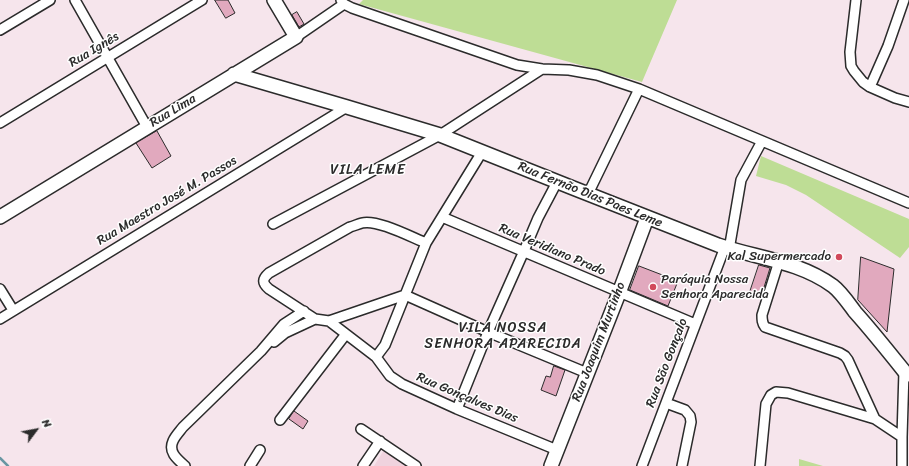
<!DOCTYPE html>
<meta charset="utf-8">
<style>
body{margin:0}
#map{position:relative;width:909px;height:466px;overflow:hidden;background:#f6e5ec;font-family:Sriracha,sans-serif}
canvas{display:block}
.north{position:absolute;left:16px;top:410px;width:40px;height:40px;-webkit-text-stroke:3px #fff;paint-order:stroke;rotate:58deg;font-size:11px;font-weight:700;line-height:16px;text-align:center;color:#2b2b2b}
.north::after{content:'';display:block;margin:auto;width:14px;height:18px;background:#2b2b2b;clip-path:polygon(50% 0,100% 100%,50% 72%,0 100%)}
</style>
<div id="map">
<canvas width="909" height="466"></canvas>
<div class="north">N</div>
</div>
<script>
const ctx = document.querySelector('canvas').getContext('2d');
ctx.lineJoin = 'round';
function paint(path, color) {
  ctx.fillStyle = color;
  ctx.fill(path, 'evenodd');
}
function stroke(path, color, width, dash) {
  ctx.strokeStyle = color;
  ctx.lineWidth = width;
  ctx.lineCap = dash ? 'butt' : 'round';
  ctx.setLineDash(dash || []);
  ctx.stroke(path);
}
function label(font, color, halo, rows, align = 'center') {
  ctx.font = font + ' Sriracha,sans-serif';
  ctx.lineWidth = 3;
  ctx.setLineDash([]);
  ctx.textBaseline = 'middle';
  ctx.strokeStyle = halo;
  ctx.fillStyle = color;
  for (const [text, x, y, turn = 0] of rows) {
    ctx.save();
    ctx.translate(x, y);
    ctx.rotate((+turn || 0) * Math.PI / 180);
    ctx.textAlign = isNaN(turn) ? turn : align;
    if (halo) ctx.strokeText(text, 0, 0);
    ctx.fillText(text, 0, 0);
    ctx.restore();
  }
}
paint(new Path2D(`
 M384 450 409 466H374Z`), '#f0d3de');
paint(new Path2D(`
 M363 0H677L642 82 359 4Z
 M761 156 909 219V247L900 258 806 195 786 185 756 176Z
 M799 459 823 466H799Z`), '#bedd95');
stroke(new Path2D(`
 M0 458 8 466`), '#6996a2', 2.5);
const building = new Path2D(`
 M215 0H228L235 13 226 18Z
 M297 12 304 24 299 27 292 15Z
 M157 131 171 156 152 168 136 143Z
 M861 257 894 269 887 332 858 300Z
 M759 265 770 268 761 297 749 295Z
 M639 266 678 281 668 306 630 290Z
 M554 366 565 370 556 396 541 390 546 376 550 377Z
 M294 411 308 421 303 429 289 419Z`);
paint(building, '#e1a9be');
stroke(building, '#2b2b2b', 1);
const street = new Path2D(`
 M75 0 147 127
 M341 0 344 4 352 8 517 65 542 69 569 70 597 75 639 89 909 203
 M856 0 850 52 851 66 854 71 863 82 870 87 895 98 909 102
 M0 30 50 0
 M296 37 344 4
 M870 87 888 46 904 0
 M0 123 202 0
 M588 194 639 89
 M442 217 695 324
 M273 224 440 135 542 69
 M426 243C411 237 377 219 362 223 358 224 354 226 350 227L269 273C262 279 262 283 269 289L315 319 329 321 376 357 390 376 402 384 457 409 557 450
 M779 261 762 315C762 320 762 323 765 327L840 353 845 356 848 360 875 419
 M0 289 13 310
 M0 319 347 107
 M329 321 405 295 488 332 587 373
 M274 342 285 333 315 319
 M376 357 385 345 426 243 482 152
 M666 403 685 410 690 416 691 422 682 466
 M457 409 488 332 524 251 538 218 557 182
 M280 420 346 334
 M361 429 416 466
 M185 466C177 459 168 452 173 441 175 436 180 431 183 427L261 351 284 324 304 311
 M250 466 260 450
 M363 466 380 441
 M642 466 723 252 730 244 741 180 762 141
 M760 466 766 404 771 395 776 392 788 393 875 419 902 437
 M902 466V437L904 371`);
const secondary = new Path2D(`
 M234 74 347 107 440 135 573 188 718 245C756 258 799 261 833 286 841 292 849 304 855 312 872 331 888 351 904 371L909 375
 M0 217 296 37 274 0
 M551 466 619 293 647 218`);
stroke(street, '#2b2b2b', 12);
stroke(secondary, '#2b2b2b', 16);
stroke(street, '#fff', 9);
stroke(secondary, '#fff', 13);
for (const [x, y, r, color] of [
 [839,257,4,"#d1495b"],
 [653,287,4,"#d1495b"]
]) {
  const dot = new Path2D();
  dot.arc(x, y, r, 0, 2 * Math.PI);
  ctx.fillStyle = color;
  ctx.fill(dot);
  stroke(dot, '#fff', 1.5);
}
label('13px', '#2b2b2b', '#fff', [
 ["Rua Ignês",94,50,-31],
 ["Rua Lima",173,111,-31],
 ["Rua Fernão Dias Paes Leme",590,195,22],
 ["Rua Maestro José M. Passos",167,201,-31],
 ["Rua Veridiano Prado",552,250,23],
 ["Rua Joaquim Murtinho",599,342,-69],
 ["Rua São Gonçalo",667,363,-69],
 ["Rua Gonçalves Dias",467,398,23]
]);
label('13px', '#2b2b2b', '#fff', [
 ["Kal Supermercado",831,257],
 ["Paróquia Nossa",661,280,"left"],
 ["Senhora Aparecida",661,295,"left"]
], 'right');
ctx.letterSpacing = '1px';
label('14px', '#2b2b2b', '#fff', [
 ["VILA LEME",368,170],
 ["VILA NOSSA",503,328],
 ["SENHORA APARECIDA",503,344]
]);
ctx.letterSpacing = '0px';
</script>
